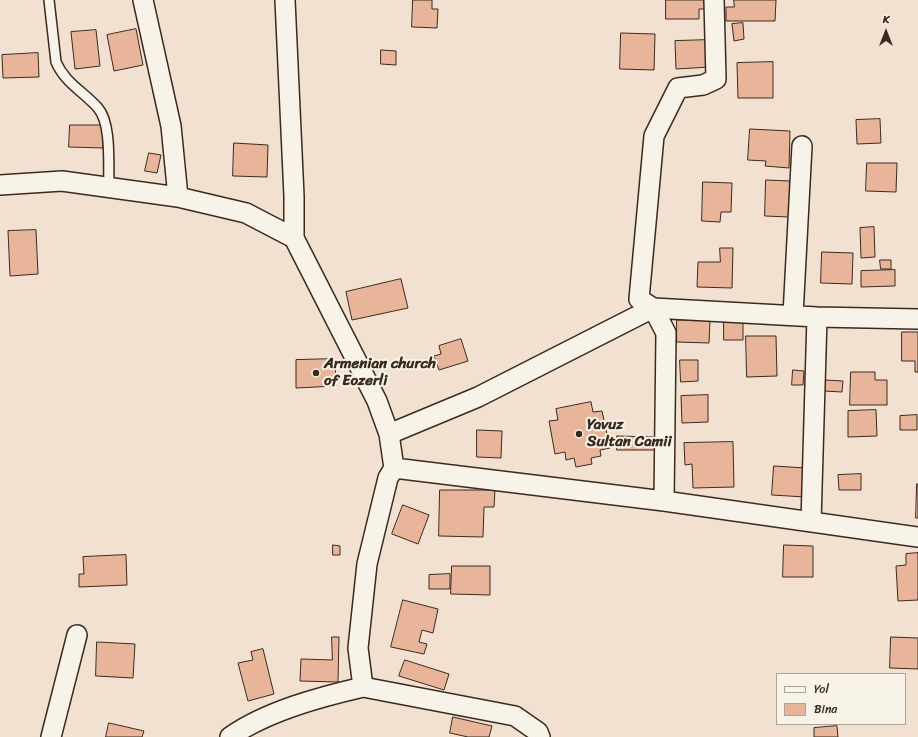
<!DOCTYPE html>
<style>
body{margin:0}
#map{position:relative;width:918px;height:737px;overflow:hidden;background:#f2e0d1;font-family:Sriracha,sans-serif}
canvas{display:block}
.legend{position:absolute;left:776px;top:673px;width:130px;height:52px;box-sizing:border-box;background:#f7f3e8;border:1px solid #aca397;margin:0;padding:5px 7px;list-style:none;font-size:12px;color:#3b2a1e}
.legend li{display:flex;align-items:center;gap:8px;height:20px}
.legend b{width:20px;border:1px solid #aca397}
.north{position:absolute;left:866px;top:12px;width:40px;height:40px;-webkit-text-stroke:3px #f7f3e8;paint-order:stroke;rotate:0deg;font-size:11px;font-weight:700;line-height:16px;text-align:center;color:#3b2a1e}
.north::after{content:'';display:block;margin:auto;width:14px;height:18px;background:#3b2a1e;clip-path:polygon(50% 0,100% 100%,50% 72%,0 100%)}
</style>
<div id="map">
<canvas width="918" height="737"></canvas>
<ul class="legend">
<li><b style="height:5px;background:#f7f3e8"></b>Yol</li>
<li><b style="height:11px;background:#e8b59a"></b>Bina</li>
</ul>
<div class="north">K</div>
</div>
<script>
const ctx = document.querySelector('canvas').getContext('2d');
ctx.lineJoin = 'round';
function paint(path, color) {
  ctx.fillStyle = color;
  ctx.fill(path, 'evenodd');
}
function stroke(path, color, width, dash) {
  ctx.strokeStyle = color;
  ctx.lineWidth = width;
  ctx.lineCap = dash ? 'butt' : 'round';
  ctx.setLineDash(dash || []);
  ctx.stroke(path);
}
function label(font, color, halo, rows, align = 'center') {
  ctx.font = font + ' Sriracha,sans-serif';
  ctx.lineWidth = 4;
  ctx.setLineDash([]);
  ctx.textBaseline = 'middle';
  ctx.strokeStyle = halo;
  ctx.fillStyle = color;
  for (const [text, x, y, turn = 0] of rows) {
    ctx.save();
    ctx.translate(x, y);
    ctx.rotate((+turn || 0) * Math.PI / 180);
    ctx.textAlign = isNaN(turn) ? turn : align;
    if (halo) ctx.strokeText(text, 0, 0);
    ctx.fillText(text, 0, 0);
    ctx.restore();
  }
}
const building = new Path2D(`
 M413 0H432V9H438L437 28 412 27Z
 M666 0H708V9H699V19H666Z
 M734 0H776L775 21H726V7H734Z
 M743 23 744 39 734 41 732 24Z
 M136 29 143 65 114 71 107 35Z
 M96 30 100 66 75 69 71 32Z
 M621 33 655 34 654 70 620 69Z
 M709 40 710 67 676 69 675 41Z
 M381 50 396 51V65L381 64Z
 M38 53 39 77 3 78 2 55Z
 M773 62V98H738L737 63Z
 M880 119 881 143 857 144 856 120Z
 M70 125H103V148L69 147Z
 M750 129 790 131 789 168 765 166 766 161 748 160Z
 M234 143 268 145 267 177 233 176Z
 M149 153 161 155 157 173 145 171Z
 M867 163H897L896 192 866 191Z
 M766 180 790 181 789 217 765 216Z
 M703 182 732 183 731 212H721L720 222 702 221Z
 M874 227 875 257 861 258 860 228Z
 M36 230 38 274 10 276 8 231Z
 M720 248H733L732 288 697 287 698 262H720Z
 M822 252 853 253 852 284 821 283Z
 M880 260H891V269H881Z
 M895 270V286L861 287V271Z
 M401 279 408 308 352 320 346 292Z
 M677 320H710L709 343 677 342Z
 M724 322H743V340H724Z
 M902 332H918V372H915V361H902Z
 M746 336H776L777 376 747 377Z
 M461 339 468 361 439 370 434 356 441 354 439 346Z
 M335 359 336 386 296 388V360Z
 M680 360H698V381L681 382Z
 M793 370 804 371 803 385H792Z
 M851 372H875V380H887V405H850Z
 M825 380 843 381 842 392 824 391Z
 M708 395V422L682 423 681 396Z
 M591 402 593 412 602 411 610 448 600 450 601 456 591 458 592 464 576 467 574 458 566 460 565 452 555 454 549 421 558 420 556 409Z
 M876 410 877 436 848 437V411Z
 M917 415V430H900V416Z
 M477 430 502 431 501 458 477 457Z
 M617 436 655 437V450H617Z
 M733 442 734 487 693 488 692 464 685 465 684 443Z
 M774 466 806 468 805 497 772 495Z
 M861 474V490H839L838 475Z
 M917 484H918V518H916Z
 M440 490H495L494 507H484L483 537 439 536Z
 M403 505 429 515 418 544 392 534Z
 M333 545 340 546V555H333Z
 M784 545 813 546V577H783Z
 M918 553V600L898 601 896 566 906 565V554Z
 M126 555 127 585 79 587V574H84L83 557Z
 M452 566H490V595L451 594Z
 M450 574V589H429V575Z
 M403 600 438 609 433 633 422 630 419 642 427 644 424 654 391 647Z
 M332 637H339L338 682 300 681 301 659 332 660Z
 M891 637 918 638V669L890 668Z
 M97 642 135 644 133 678 96 676Z
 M263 649 274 694 248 701 238 663 253 660 251 652Z
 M405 660 449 674 444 690 399 676Z
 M453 717 492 726 489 737H468L450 733Z
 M109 723 144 731 142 737H106Z
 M837 726 838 737H814V728Z`);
paint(building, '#e8b59a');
stroke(building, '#3b2a1e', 1);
const lane = new Path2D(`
 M49 0 56 62C65 83 84 92 98 108 112 124 108 167 109 187`);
const street = new Path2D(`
 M143 0 171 126 178 197
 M285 0 294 196V238L377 401 389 434 394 468 388 478 367 564 358 648 363 687 515 716 538 732 540 737
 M0 185 62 181 178 197 246 213 294 238
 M793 315 802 146
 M389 434 478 397 653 308 817 317 918 319
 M394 468 664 501 918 537
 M664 501 666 333 653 308 639 299 654 136 678 88 703 85 716 79 714 0
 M811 522 817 317
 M51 737 77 635
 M230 737C267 711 320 697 363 687`);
stroke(lane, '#3b2a1e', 12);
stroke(street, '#3b2a1e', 22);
stroke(lane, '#f7f3e8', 9);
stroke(street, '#f7f3e8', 19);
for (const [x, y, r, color] of [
 [316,373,4,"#3b2a1e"],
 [579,434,4,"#3b2a1e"]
]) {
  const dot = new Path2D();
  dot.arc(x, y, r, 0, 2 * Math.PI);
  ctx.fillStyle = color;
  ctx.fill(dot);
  stroke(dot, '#f7f3e8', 1.5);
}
label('bold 15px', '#3b2a1e', '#f7f3e8', [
 ["Armenian church",324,364],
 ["of Eozerli",324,381],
 ["Yavuz",587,425],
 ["Sultan Camii",587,442]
], 'left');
</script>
